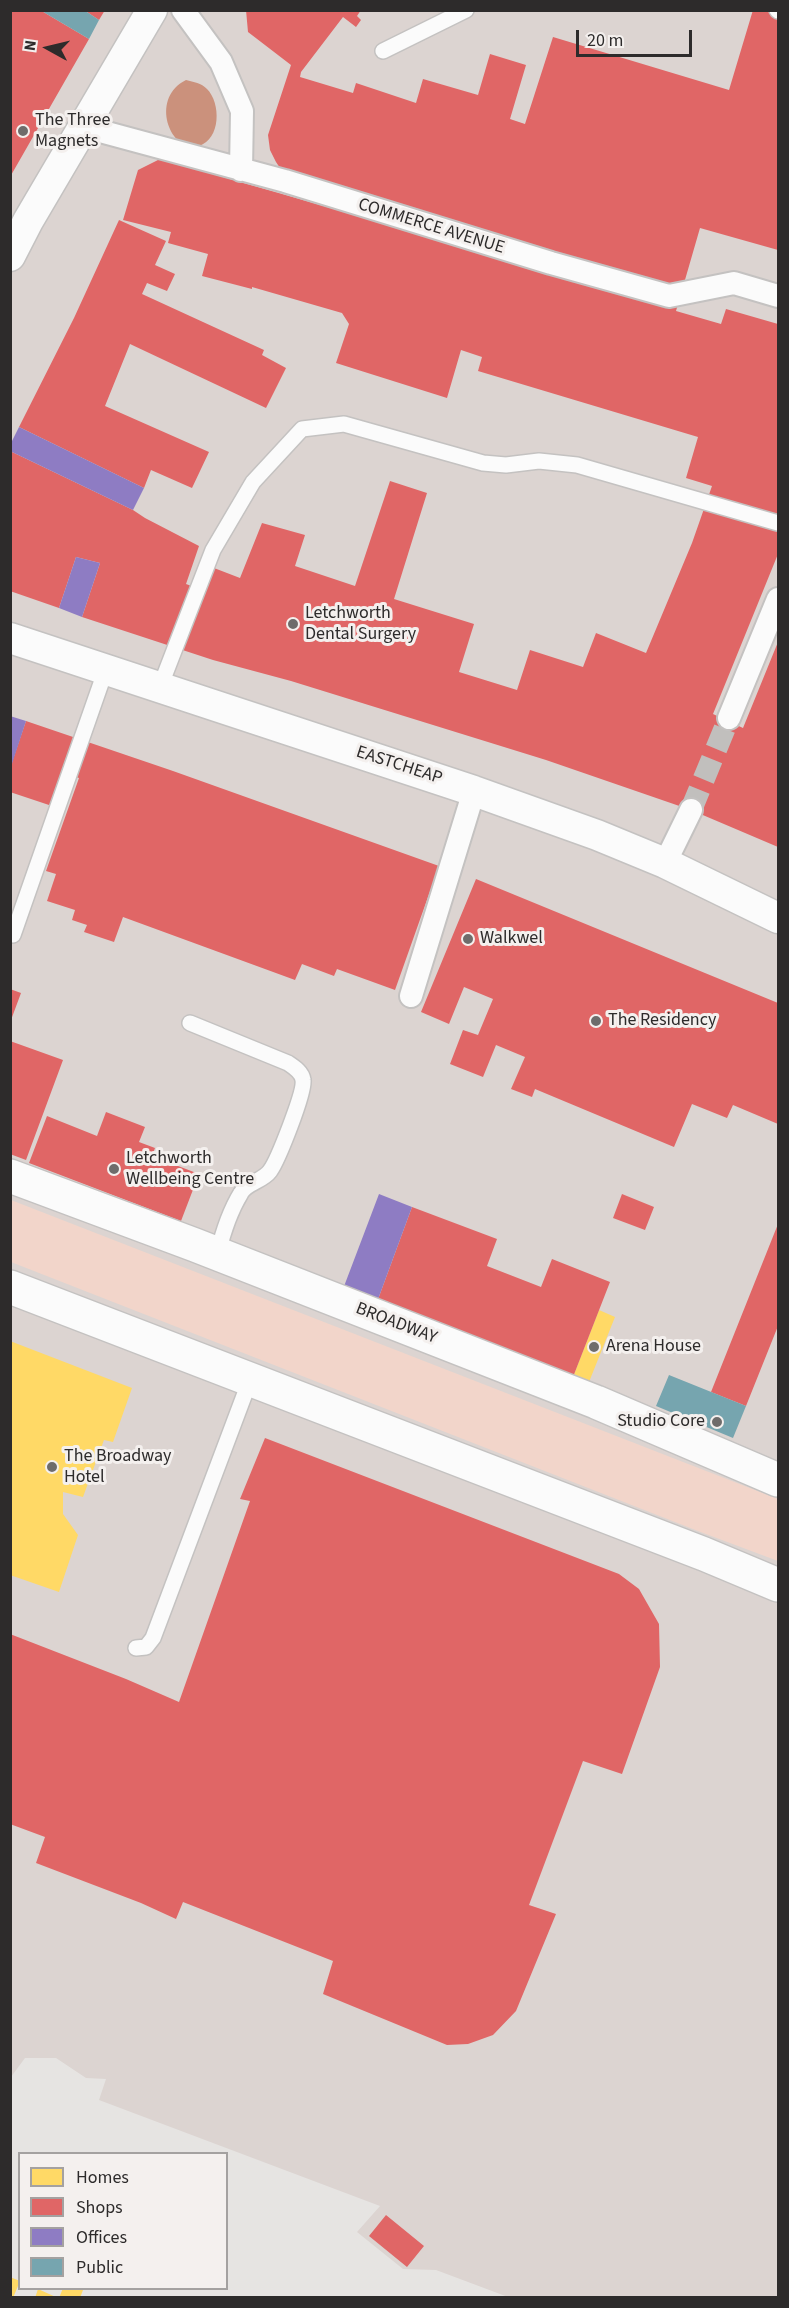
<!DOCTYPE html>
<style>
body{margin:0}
#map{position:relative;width:789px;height:2308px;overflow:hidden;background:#e6e4e2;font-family:"Source Sans 3",sans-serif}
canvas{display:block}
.frame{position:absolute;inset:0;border:12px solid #2d2b2b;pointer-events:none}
.legend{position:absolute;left:18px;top:2152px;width:210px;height:138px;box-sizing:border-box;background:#f4f0ee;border:2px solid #a4a1a0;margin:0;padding:8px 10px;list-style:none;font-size:18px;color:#2d2b2b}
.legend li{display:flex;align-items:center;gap:12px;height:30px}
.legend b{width:30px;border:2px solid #a4a1a0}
.north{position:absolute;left:18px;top:18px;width:60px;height:60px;-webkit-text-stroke:4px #f4f0ee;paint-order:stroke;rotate:278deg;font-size:16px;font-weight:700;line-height:24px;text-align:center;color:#2d2b2b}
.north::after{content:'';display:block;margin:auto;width:21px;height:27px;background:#2d2b2b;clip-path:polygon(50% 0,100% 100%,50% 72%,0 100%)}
.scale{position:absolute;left:576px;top:30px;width:116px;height:27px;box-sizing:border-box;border:3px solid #2d2b2b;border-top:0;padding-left:8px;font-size:18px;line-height:21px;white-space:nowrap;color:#2d2b2b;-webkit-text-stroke:4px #f4f0ee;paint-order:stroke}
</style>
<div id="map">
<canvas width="789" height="2308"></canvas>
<div class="frame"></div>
<ul class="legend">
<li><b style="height:16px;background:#ffd966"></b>Homes</li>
<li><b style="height:16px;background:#e06666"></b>Shops</li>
<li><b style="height:16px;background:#8e7cc3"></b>Offices</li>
<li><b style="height:16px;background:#76a5af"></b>Public</li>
</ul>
<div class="north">N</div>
<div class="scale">20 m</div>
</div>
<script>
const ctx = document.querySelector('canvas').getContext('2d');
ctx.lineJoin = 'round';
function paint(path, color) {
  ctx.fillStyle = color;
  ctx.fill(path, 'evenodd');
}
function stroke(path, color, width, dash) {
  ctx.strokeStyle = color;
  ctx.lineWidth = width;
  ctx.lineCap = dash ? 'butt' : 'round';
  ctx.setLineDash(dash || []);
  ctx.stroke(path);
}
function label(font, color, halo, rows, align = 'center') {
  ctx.font = font + ' "Source Sans 3",sans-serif';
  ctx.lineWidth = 6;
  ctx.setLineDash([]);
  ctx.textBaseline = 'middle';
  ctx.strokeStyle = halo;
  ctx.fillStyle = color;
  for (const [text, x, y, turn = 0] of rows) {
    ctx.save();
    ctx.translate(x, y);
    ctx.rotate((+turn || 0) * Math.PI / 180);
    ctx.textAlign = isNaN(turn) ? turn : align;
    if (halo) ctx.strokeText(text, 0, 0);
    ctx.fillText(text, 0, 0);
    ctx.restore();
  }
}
paint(new Path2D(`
 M11 11H778V2297H508L436 2270 403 2269 357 2232 380 2206 99 2100 106 2079 86 2078 56 2058H25L11 2077Z`), '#dcd4d1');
paint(new Path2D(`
 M11 1200 778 1499V1561L698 1531 11 1262Z`), '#f2d5ca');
paint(new Path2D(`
 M186 80C194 82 201 83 207 89 221 103 221 139 199 146 170 154 149 98 186 80Z`), '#cb917c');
paint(new Path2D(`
 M599 1310 615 1317 589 1382 573 1377Z
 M10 1341 132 1388 113 1442 104 1440 83 1497 63 1492V1514L78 1535 59 1592 10 1575Z
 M10 2277 20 2281 13 2298H10Z
 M63 2288H79L83 2290 80 2298H59Z
 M38 2289 58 2298H35Z`), '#ffd966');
paint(new Path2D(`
 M10 10H40L89 39 10 177Z
 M84 10H105L99 20Z
 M246 10H361L357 16 361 20 356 27 343 17 301 72 300 77 353 93 356 83 416 103 423 79 478 95 490 54 526 65 510 119 525 124 553 37 729 90 753 10H778V250L700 228 676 311 721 324 726 309 778 324V554L713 714 743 728 778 642V847L691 810 546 760 291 681 213 660 82 617 100 563 76 557 59 608 10 591V451L133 510 145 518 199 546 186 584 205 591 214 568 240 578 262 523 305 535 295 566 355 586 390 481 427 493 394 599 474 624 459 672 517 690 530 650 583 667 596 633 646 653 692 543 712 486 686 478 698 437 478 371 482 357 461 350 447 398 336 363 349 324 342 313 252 287V289L202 276 208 254 168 243 171 232 123 220 138 170 160 159 369 219 280 168 276 162 270 150 268 135 291 65 248 32ZM561 277 660 284 653 304Z
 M119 220 166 241 155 265 175 274 167 291 147 283 142 294 264 350 262 355 286 368 266 408 130 344 105 406 209 452 192 488 151 470 144 488 19 427 74 318Z
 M26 721 173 771 439 866 395 990 337 969 334 976 302 964 295 980 123 917 114 942 84 932 87 925 72 920 75 910 47 901 56 874 46 871 79 778 62 773 52 806 10 792V768Z
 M476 879 778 1003V1124L733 1105 727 1118 692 1104 674 1147 535 1089 532 1097 511 1089 525 1057 496 1045 483 1077 450 1064 463 1030 478 1035 493 999 464 987 449 1024 421 1012Z
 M10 989 21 993 11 1020H10Z
 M10 1041 63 1060 26 1160 10 1154Z
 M106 1112 145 1127 139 1142 155 1148 152 1156 199 1174 181 1221 29 1163 47 1116 97 1136Z
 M622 1194 654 1207 645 1230 613 1218Z
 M412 1207 497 1239 487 1266 541 1287 552 1259 610 1282 573 1377 377 1302Z
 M778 1224V1326L746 1406 711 1392Z
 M265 1438 619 1574 639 1589 659 1624 660 1667 622 1774 583 1761 529 1905 556 1914 516 2011 493 2035 468 2044 447 2045 323 1994 333 1961 183 1902 176 1919 141 1903 36 1863 45 1837 10 1824V1634L126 1679 179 1702 250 1501 240 1499Z
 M386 2215 424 2246 407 2267 369 2236Z`), '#e06666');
paint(new Path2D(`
 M19 427 144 488 133 510 10 451V445Z
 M76 557 100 563 82 617 59 608Z
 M10 716 26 721 11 767H10Z
 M379 1194 412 1207 377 1302 343 1289Z`), '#8e7cc3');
paint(new Path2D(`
 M40 10H84L99 20 89 39Z
 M669 1375 746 1406 733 1438 656 1406Z`), '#76a5af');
stroke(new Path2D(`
 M691 810 729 718`), '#c1bfbd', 22, [22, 11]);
const service = new Path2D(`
 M777 10 778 11
 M383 51 466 10
 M160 687 213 550 253 482 302 429 344 424 483 463 506 465 539 461 577 465 778 523
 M13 935 106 669
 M190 1023 288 1063C294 1067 302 1072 303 1080 305 1092 278 1160 270 1171 263 1181 246 1183 241 1193 230 1211 223 1232 218 1253
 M136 1648 146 1647 153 1638 250 1380`);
const pedestrian = new Path2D(`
 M183 10 221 62 242 111 241 170
 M85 127 285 181 551 263 669 296 734 283 778 296
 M729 718 778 599
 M665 863 691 810
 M411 996 474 791`);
const minor = new Path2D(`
 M10 256 28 221 152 10
 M10 638 474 791 597 835 665 863 778 918`);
const tertiary = new Path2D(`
 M10 1176 195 1245 596 1402 778 1480
 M10 1287 704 1554 778 1585`);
stroke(service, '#c4c2c1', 18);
stroke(pedestrian, '#c4c2c1', 26);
stroke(minor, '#c4c2c1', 33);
stroke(tertiary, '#c4c2c1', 36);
stroke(service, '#fbfbfb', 15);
stroke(pedestrian, '#fbfbfb', 22);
stroke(minor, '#fbfbfb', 30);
stroke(tertiary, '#fbfbfb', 33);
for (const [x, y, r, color] of [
 [23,131,6,"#6e6c6b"],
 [293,624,6,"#6e6c6b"],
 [468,939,6,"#6e6c6b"],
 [596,1021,6,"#6e6c6b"],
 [114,1169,6,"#6e6c6b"],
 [594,1347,6,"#6e6c6b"],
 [717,1422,6,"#6e6c6b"],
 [52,1467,6,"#6e6c6b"]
]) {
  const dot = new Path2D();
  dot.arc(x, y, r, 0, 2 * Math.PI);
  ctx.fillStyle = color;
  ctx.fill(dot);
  stroke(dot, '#f4f0ee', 2);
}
label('18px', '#2d2b2b', '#f4f0ee', [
 ["The Three",35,121],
 ["Magnets",35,142],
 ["Letchworth",305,614],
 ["Dental Surgery",305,635],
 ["Walkwel",480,939],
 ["The Residency",608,1021],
 ["Letchworth",126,1159],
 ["Wellbeing Centre",126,1180],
 ["Arena House",606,1347],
 ["Studio Core",705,1422,"right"],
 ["The Broadway",64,1457],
 ["Hotel",64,1478]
], 'left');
label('18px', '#2d2b2b', '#f4f0ee', [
 ["COMMERCE AVENUE",431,227,17],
 ["EASTCHEAP",399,766,18],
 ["BROADWAY",396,1324,21]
]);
</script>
